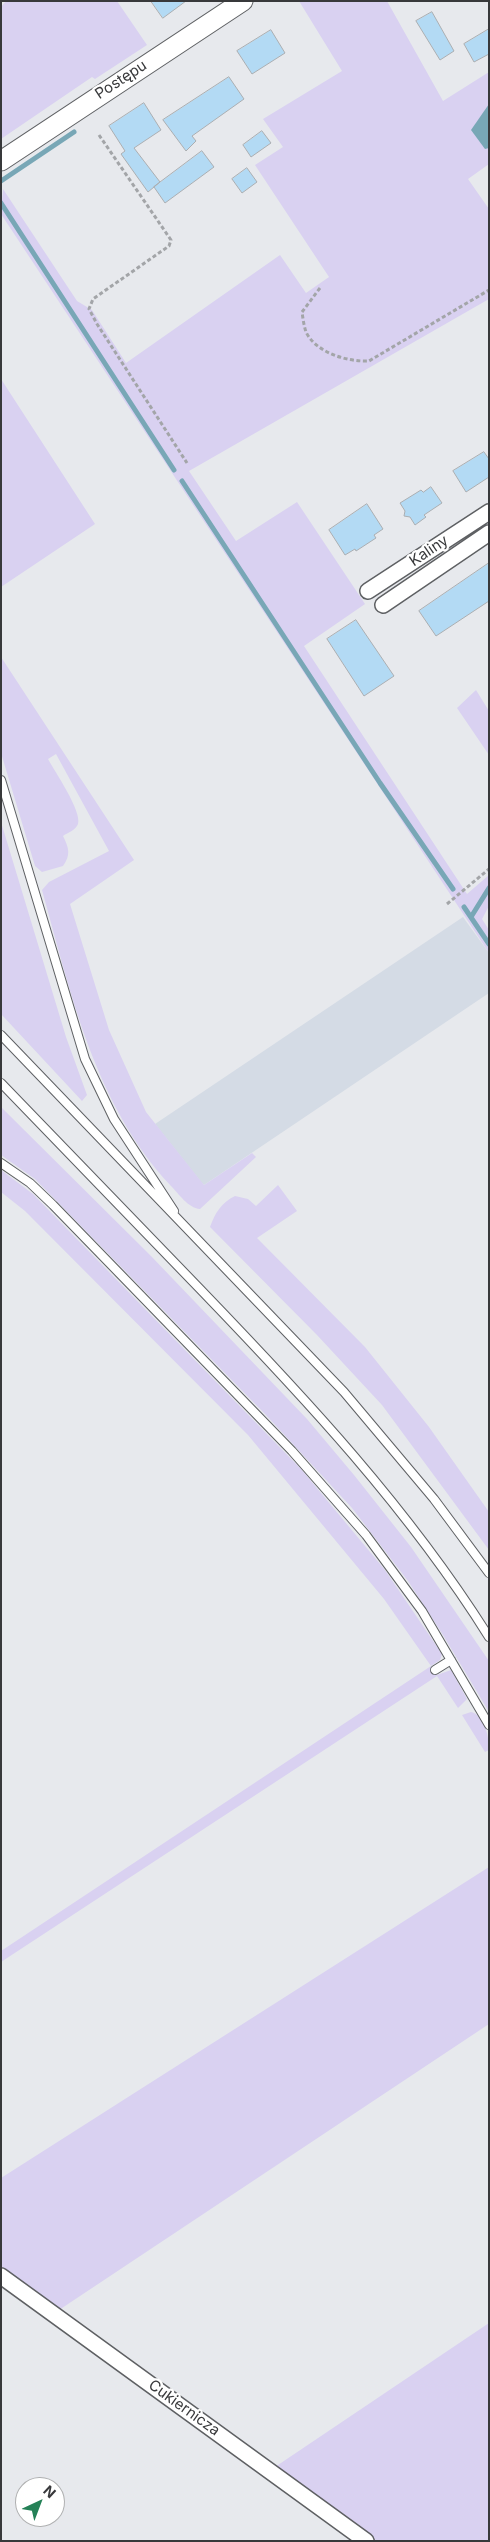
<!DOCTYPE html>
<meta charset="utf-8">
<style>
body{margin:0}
#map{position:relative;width:490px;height:2542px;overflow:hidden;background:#e7e9ed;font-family:Inter,sans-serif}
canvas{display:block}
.frame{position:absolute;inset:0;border:2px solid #38393b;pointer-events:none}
.north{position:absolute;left:15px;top:2477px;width:50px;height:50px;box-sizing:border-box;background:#fff;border:1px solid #afb0b1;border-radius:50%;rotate:43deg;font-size:14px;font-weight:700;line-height:20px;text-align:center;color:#38393b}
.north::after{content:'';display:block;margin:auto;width:18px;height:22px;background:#258157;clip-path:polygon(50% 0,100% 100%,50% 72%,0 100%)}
</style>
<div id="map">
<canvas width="490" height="2542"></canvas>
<div class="frame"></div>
<div class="north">N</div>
</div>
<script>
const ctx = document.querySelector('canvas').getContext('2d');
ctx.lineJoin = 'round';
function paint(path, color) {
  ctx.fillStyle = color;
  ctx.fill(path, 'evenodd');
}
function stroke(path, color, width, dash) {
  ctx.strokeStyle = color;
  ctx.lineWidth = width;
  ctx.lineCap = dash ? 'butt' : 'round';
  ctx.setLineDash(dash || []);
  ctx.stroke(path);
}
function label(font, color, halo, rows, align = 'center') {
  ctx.font = font + ' Inter,sans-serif';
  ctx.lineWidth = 4.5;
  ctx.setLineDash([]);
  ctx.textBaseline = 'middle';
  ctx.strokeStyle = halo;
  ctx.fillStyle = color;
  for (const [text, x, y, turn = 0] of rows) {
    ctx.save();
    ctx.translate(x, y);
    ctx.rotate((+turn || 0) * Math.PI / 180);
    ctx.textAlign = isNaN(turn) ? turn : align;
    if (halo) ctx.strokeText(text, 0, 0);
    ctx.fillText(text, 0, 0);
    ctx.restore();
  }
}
paint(new Path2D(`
 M463 917 489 953V993L204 1185 201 1182 155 1124Z`), '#d4dbe5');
paint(new Path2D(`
 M6 1H117L147 45 95 79 92 77 1 139V7Z
 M299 1H387L443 101 489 72V164L468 179 489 209V299L189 471 236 541 297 502 365 604 304 646 467 894 489 875V906L482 919 489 930V953L1 214 3 189 77 301 92 310 126 363 280 255 306 293 329 277 255 165 283 147 263 119 342 71Z
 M1 379 95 524 1 587Z
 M1 657 134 860 70 904 109 1030 146 1112 204 1185 252 1153 256 1157 200 1209C188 1208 179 1194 171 1186 95 1105 71 994 42 890L49 882 109 851 56 754 48 759C55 772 82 811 78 824 76 830 67 833 63 836 69 848 71 855 63 866L42 872 35 866 1 753Z
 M476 690 489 711V755L457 708Z
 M1 822 66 1037 87 1095 82 1101 1 1014Z
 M1 1107 151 1256 307 1419 354 1475 411 1547 489 1661V1712L443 1635 408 1581 352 1508 265 1414 35 1179 1 1155Z
 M1 1170 33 1194 301 1469 385 1570 442 1654 440 1660 431 1666 437 1675 451 1670 467 1699 458 1708 437 1676 1 1962V1951L431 1666 384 1599 248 1435 25 1211 1 1192Z
 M278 1185 297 1211 257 1238 365 1347 429 1427 489 1512V1550L382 1405 317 1335 210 1227C215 1213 222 1202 235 1196L248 1199 256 1206Z
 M471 1712C485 1715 489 1737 489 1750L485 1752 462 1715Z
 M489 1867V2024L59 2310 1 2268V2178Z
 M489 2323V2541H377L275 2467Z`), '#d9d1f1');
paint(new Path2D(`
 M489 104V148L485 149 471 130Z`), '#78a7b6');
stroke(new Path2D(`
 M1 181 74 132
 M1 203 174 470
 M182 481 380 783 453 889
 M464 907 489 944
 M471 917 489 888`), '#78a7b6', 5);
const building = new Path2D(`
 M151 1H186L163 18Z
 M432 12 454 51 440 60 416 21Z
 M489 29V54L474 62 464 44Z
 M271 30 285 53 252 74 237 51Z
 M229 77 244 99 192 136 196 141 186 151 163 120Z
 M144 103 161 130 134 148 160 182 148 192 121 154 125 151 109 126Z
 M262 131 271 143 251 157 243 145Z
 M202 151 214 167 165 203 154 187Z
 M247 168 257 182 242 193 232 179Z
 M484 452 489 459V477L466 492 453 471Z
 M431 487 442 503 424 515 426 517 415 525 410 517 404 516 405 511 400 503 421 490 423 492Z
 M367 504 383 529 374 535 376 538 356 551 355 549 345 555 329 530Z
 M489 563V601L436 636 419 611Z
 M356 620 394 676 364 696 327 639Z`);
paint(building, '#b3daf4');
stroke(building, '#abaeb1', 1);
const service = new Path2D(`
 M1 780 85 1059 114 1119 174 1211
 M1 1035 344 1392 434 1499 489 1573
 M1 1083C68 1152 134 1221 200 1289 305 1398 408 1508 489 1637
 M1 1163 30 1183 53 1205 292 1451 366 1535 422 1611 489 1725
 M435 1670 451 1660`);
const minor = new Path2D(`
 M368 591 489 512
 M383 605 489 533
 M1 2276 366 2541`);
const tertiary = new Path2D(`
 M1 161 243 1`);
stroke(service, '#5e6063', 10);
stroke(minor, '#5e6063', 18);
stroke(tertiary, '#5e6063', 21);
stroke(new Path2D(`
 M99 135 171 240 169 246 93 299 89 309 97 324 187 463
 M320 288 302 312C303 319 304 326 306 332 316 353 348 362 369 361L489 290
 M447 904 489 869`), '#a3a5a8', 3, [4, 2.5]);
stroke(service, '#fff', 8);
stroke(minor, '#fff', 15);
stroke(tertiary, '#fff', 19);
label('15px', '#38393b', '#fff', [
 ["Postępu",121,80,-33],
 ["Kaliny",429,551,-34],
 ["Cukiernicza",184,2408,36]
]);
</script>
